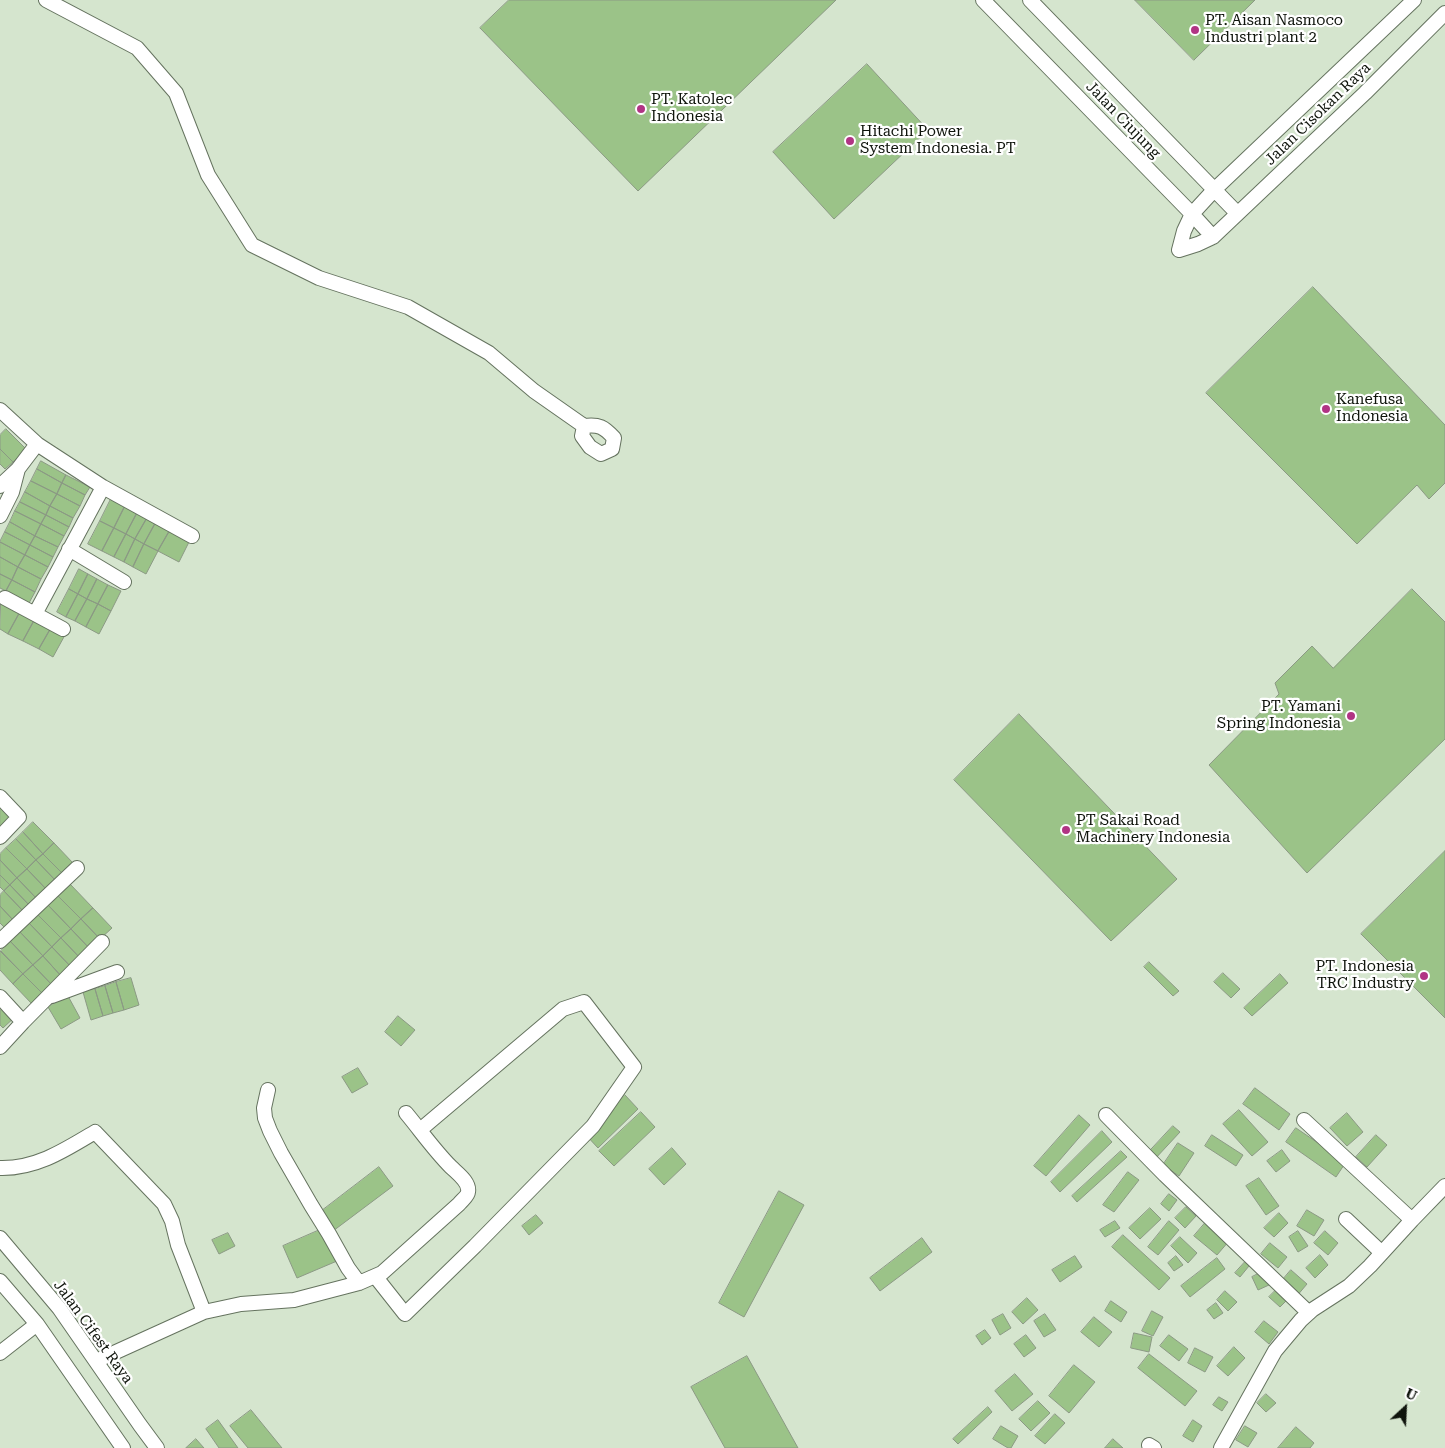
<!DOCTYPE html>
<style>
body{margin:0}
#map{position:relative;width:1445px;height:1448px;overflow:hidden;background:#d5e5ce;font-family:"Roboto Serif",serif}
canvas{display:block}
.north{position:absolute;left:1380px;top:1383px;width:50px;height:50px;-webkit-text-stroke:4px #fff;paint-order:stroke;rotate:25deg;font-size:14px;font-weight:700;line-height:20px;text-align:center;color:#0f140c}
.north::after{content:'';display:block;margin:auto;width:18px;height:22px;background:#0f140c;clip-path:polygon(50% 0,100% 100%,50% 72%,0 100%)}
</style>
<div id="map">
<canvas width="1445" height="1448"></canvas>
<div class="north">U</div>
</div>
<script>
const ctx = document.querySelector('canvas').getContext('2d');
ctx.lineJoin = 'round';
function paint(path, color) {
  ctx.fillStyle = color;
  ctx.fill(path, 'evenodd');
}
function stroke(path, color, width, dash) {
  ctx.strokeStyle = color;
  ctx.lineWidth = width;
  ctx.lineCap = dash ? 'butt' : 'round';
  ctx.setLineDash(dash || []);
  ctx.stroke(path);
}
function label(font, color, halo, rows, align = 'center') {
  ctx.font = font + ' "Roboto Serif",serif';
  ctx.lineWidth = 4.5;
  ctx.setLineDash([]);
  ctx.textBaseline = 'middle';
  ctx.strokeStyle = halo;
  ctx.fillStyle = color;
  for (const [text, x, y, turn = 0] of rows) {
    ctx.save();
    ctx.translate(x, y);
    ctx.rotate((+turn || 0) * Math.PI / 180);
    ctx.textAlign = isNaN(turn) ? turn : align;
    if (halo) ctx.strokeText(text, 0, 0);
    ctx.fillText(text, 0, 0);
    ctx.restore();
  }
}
const building = new Path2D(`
 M509 0H836L638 191 480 28Z
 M1135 0H1255L1194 60Z
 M867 64 928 130 834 219 773 152Z
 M1313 287 1445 425V483L1429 499 1417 485 1357 544 1206 393Z
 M6 429 26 449 13 462 0 449V435Z
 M0 449 13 462 5 469 0 464Z
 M41 461 66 475 62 483 37 469Z
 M37 469 62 483 57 494 31 481Z
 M66 475 90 487 85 495 62 483Z
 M31 481 57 494 50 506 25 492Z
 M62 483 85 495 80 506 57 494Z
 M25 492 50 506 46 515 20 502Z
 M57 494 80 506 73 518 50 506Z
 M111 499 125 506 114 528 100 521Z
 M20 502 46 515 41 524 15 511Z
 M50 506 73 518 69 527 46 515Z
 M125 506 137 513 126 534 114 528Z
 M15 511 41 524 35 536 10 522Z
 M137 513 147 518 135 539 126 534Z
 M46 515 69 527 64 536 41 524Z
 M147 518 156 522 144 544 135 539Z
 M100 521 114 528 102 551 88 544Z
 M10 522 35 536 30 545 5 532Z
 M156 522 170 530 158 551 144 544Z
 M41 524 64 536 58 547 35 536Z
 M114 528 126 534 114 557 102 551Z
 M170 530 190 540 179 562 158 551Z
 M5 532 30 545 25 555 0 542Z
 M126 534 135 539 124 562 114 557Z
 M35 536 58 547 53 557 30 545Z
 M135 539 144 544 133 567 124 562Z
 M0 542 25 555 18 567 0 557Z
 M144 544 158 551 146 574 133 567Z
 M30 545 53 557 48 567 25 555Z
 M25 555 48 567 41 579 18 567Z
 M0 557 18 567 12 580 0 574Z
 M18 567 41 579 35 592 12 580Z
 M79 569 88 574 78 594 69 589Z
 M0 574 12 580 6 591 0 588Z
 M88 574 97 579 87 599 78 594Z
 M97 579 108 585 98 604 87 599Z
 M12 580 35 592 29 603 6 591Z
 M108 585 121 591 111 611 98 604Z
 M69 589 78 594 66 617 57 612Z
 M1412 589 1445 622V739L1307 873 1209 765 1279 694 1275 683 1312 646 1333 668Z
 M78 594 87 599 75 621 66 617Z
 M87 599 98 604 86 627 75 621Z
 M1 602 20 612 8 634 0 629Z
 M98 604 111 611 99 634 86 627Z
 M20 612 35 619 23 641 8 634Z
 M35 619 51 628 39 649 23 641Z
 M51 628 65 635 53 657 39 649Z
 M1019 714 1177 879 1111 941 954 780Z
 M0 808 12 820 0 831Z
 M33 822 54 843 43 854 23 832Z
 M23 832 43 854 36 860 16 839Z
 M16 839 36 860 27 869 6 848Z
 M54 843 73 863 62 873 43 854Z
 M6 848 27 869 17 878 0 860V854Z
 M1445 851V1018L1361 934Z
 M43 854 62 873 55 880 36 860Z
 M0 860 17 878 10 885 0 875Z
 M36 860 55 880 46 889 27 869Z
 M27 869 46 889 36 898 17 878Z
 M0 875 10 885 4 891 0 887Z
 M17 878 36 898 29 905 10 885Z
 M70 884 93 908 81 919 58 896Z
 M10 885 29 905 23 911 4 891Z
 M4 891 23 911 13 920 0 906V895Z
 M58 896 81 919 71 929 48 905Z
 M48 905 71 929 61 938 38 915Z
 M0 906 13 920 5 928 0 923Z
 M93 908 112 928 100 939 81 919Z
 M38 915 61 938 52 947 29 923Z
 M81 919 100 939 90 949 71 929Z
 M29 923 52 947 43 956 20 932Z
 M71 929 90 949 80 958 61 938Z
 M20 932 43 956 33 965 10 941Z
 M61 938 80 958 71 967 52 947Z
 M10 941 33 965 23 974 1 951Z
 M52 947 71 967 61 976 43 956Z
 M0 951 23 974 13 984 0 970Z
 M43 956 61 976 52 985 33 965Z
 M1149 962 1179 991 1173 996 1144 967Z
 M33 965 52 985 43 994 23 974Z
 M1223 973 1240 989 1231 998 1214 982Z
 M23 974 43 994 32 1004 13 984Z
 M1280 974 1288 983 1252 1016 1244 1008Z
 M131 978 139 1005 124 1010 116 982Z
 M116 982 124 1010 113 1013 105 986Z
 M105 986 113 1013 103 1016 95 989Z
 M95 989 103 1016 91 1020 83 992Z
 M68 996 80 1018 61 1029 48 1007Z
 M5 1005 16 1016 3 1028 0 1025V1010Z
 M398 1016 415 1030 401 1046 385 1032Z
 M358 1068 368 1084 352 1093 342 1077Z
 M1255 1088 1290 1114 1279 1130 1243 1104Z
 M625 1095 638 1109 598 1148 585 1134Z
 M1239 1110 1268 1142 1252 1156 1223 1124Z
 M641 1112 655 1127 614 1166 599 1151Z
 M1347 1113 1363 1132 1347 1146 1330 1128Z
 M1079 1115 1090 1125 1046 1176 1034 1166Z
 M1173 1126 1180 1132 1154 1160 1147 1154Z
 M1296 1128 1346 1162 1336 1177 1286 1142Z
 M1102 1131 1112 1142 1060 1192 1051 1182Z
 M1212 1135 1243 1155 1236 1166 1205 1146Z
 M1376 1135 1387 1145 1367 1167 1356 1157Z
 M1178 1143 1194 1153 1179 1176 1163 1165Z
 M672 1148 686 1164 664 1185 649 1169Z
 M1282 1150 1290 1161 1276 1172 1267 1161Z
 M1121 1151 1127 1157 1077 1202 1072 1196Z
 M379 1167 393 1186 333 1231 319 1213Z
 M1128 1172 1139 1180 1114 1212 1103 1205Z
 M1259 1178 1279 1206 1266 1215 1246 1186Z
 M779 1191 804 1205 744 1317 719 1303Z
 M1169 1194 1177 1200 1169 1211 1161 1204Z
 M1186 1207 1196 1216 1185 1228 1175 1218Z
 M1150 1208 1161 1219 1140 1239 1129 1228Z
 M1307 1210 1324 1220 1314 1236 1297 1226Z
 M1279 1213 1288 1223 1274 1237 1264 1228Z
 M536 1215 543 1223 529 1235 522 1226Z
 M1115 1221 1120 1228 1105 1237 1100 1230Z
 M1169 1221 1179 1230 1158 1255 1148 1247Z
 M1206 1222 1229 1241 1217 1255 1194 1236Z
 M322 1229 337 1261 297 1278 283 1246Z
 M1298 1231 1308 1246 1298 1252 1289 1237Z
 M1325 1231 1338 1243 1328 1255 1314 1243Z
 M228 1233 235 1246 219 1254 212 1240Z
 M1123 1235 1170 1278 1159 1290 1112 1247Z
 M1180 1237 1197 1253 1188 1263 1171 1246Z
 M922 1238 932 1252 880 1291 870 1278Z
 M1270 1243 1287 1257 1278 1268 1261 1254Z
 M1320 1255 1328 1265 1315 1278 1306 1268Z
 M1075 1256 1082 1267 1060 1282 1052 1270Z
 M1176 1256 1183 1265 1174 1271 1168 1263Z
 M1217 1258 1225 1269 1190 1297 1181 1286Z
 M1245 1262 1249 1266 1240 1277 1235 1273Z
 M1291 1270 1307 1284 1296 1297 1280 1283Z
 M1262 1272 1269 1285 1258 1290 1252 1277Z
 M1276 1290 1287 1300 1280 1307 1269 1297Z
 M1225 1291 1237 1302 1228 1311 1217 1300Z
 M1027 1298 1038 1310 1023 1324 1012 1312Z
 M1111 1301 1127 1312 1121 1322 1105 1311Z
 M1216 1303 1223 1313 1214 1319 1207 1310Z
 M1152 1311 1163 1317 1153 1336 1142 1331Z
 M1003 1314 1011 1328 1000 1335 992 1320Z
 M1045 1314 1056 1330 1044 1337 1034 1321Z
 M1094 1317 1112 1332 1099 1347 1081 1332Z
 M1264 1321 1278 1332 1269 1344 1255 1332Z
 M985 1330 991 1338 982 1345 976 1336Z
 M1134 1333 1152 1337 1149 1352 1131 1348Z
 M1026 1335 1036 1348 1024 1357 1014 1344Z
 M1169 1335 1188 1349 1179 1361 1160 1346Z
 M1234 1347 1245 1358 1228 1376 1217 1366Z
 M1195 1348 1213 1357 1205 1372 1188 1363Z
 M1149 1354 1197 1391 1185 1406 1138 1368Z
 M747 1356 798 1448H725L691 1387Z
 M1074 1365 1095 1382 1069 1413 1049 1396Z
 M1015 1374 1033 1394 1012 1411 995 1391Z
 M1266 1394 1276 1403 1266 1412 1257 1403Z
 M1219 1397 1228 1402 1222 1411 1213 1405Z
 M1038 1401 1050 1413 1031 1431 1019 1419Z
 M988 1407 992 1412 958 1444 953 1439Z
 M251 1410 282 1448H248L230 1426Z
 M1055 1414 1065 1423 1045 1444 1035 1436Z
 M218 1420 238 1448H219L206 1429Z
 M1193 1420 1202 1426 1193 1442 1183 1436Z
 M1001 1426 1018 1436 1011 1448H1008L993 1439Z
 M1245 1426 1257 1433 1248 1447 1236 1440Z
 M1296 1427 1314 1443 1310 1448H1278Z
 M196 1439 204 1448H186Z
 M1113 1439 1123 1448H1105Z`);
paint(building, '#9bc388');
stroke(building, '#8b9984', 1);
const minor = new Path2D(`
 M46 0 137 48 176 93 208 175 252 245 319 278 408 307 489 353 534 391 584 426C599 424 604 427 614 438L612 449 601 454 590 447 582 436 584 426
 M983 0 1192 214 1213 237
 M1030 0 1237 213
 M1179 250 1198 244 1213 237 1365 93 1445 13
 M1179 250 1184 231 1192 214 1214 190 1414 0
 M0 410 37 444 18 469 0 486
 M37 444 103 487 192 536
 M0 516 12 492 18 469
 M69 549 124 582
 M5 598 63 629
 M35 614 103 487
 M0 797 19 817 0 837
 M0 941 77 868
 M52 996 117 972
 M0 997 23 1022
 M0 1047 23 1022 102 942
 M268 1090 264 1108 265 1118 270 1131 281 1153 311 1205 329 1234 348 1268 359 1283
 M1106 1115 1165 1175 1309 1313
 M1304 1120 1412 1220
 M0 1168C36 1169 65 1150 95 1132L164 1204 172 1221 178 1245 204 1312
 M1346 1219 1382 1253
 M0 1238 59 1308 140 1425 157 1448
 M375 1276 405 1314 475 1246 593 1126 634 1067 584 1002 563 1009 420 1130
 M0 1281 37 1324 123 1448
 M0 1353 37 1324
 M96 1361 204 1312 241 1304 294 1300 359 1283 382 1273 459 1204C462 1200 468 1196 468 1192 470 1182 457 1173 451 1167 434 1150 421 1131 406 1113
 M1149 1445 1154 1448
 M1221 1448 1275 1351 1301 1320 1312 1310 1349 1286 1370 1266 1412 1220 1445 1186`);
stroke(minor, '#65735f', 16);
stroke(minor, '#fff', 14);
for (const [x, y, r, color] of [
 [1195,30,5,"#b13484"],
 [641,109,5,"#b13484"],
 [850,141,5,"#b13484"],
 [1326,409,5,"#b13484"],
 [1351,716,5,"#b13484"],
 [1066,830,5,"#b13484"],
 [1424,976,5,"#b13484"]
]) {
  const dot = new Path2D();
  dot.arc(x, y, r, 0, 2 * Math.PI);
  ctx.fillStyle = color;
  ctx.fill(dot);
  stroke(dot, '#fff', 2);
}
label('15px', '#0f140c', '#fff', [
 ["PT. Aisan Nasmoco",1205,21],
 ["Industri plant 2",1205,38],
 ["PT. Katolec",651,100],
 ["Indonesia",651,117],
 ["Hitachi Power",860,132],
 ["System Indonesia. PT",860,149],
 ["Kanefusa",1336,400],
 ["Indonesia",1336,417],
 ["PT. Yamani",1341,707,"right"],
 ["Spring Indonesia",1341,724,"right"],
 ["PT Sakai Road",1076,821],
 ["Machinery Indonesia",1076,838],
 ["PT. Indonesia",1414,967,"right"],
 ["TRC Industry",1414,984,"right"]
], 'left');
label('15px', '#0f140c', '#fff', [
 ["Jalan Cisokan Raya",1318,114,-44],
 ["Jalan Ciujung",1123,120,46],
 ["Jalan Cifest Raya",93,1332,54]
]);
</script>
